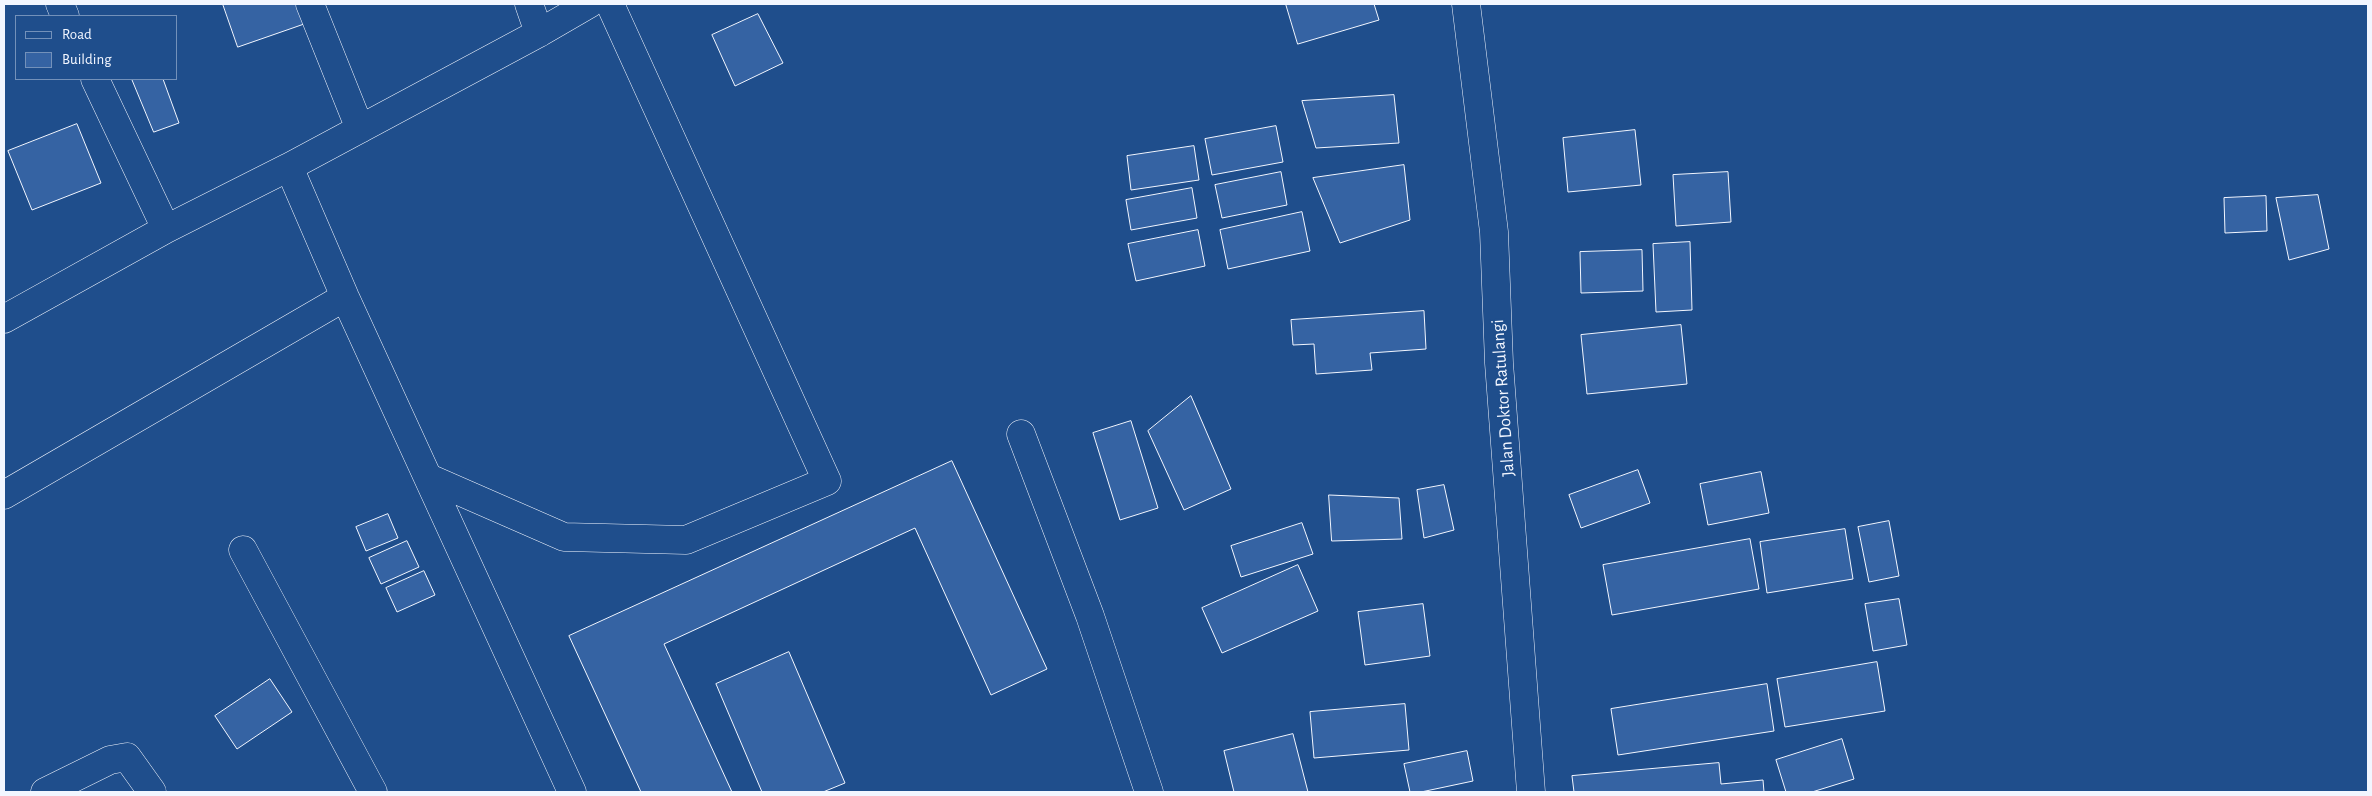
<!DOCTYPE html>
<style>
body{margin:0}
#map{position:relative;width:2372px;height:796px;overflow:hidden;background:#1f4e8c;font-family:"Alegreya Sans",sans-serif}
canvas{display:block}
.frame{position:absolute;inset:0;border:5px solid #f2f6ff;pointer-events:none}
.legend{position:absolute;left:15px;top:15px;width:162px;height:65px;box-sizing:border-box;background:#1f4e8c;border:1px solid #7391ba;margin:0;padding:6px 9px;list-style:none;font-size:15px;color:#f2f6ff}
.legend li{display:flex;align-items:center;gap:10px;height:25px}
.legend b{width:25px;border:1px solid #7391ba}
</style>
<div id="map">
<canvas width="2372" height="796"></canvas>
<div class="frame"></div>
<ul class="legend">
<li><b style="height:6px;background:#1f4e8c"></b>Road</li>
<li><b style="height:14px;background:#3563a3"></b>Building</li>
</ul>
</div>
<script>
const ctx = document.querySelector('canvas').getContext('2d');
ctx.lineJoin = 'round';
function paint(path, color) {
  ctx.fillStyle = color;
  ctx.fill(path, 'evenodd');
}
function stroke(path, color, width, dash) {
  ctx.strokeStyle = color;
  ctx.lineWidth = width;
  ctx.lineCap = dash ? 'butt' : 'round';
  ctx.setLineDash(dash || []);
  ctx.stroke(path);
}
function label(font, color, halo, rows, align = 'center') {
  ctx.font = font + ' "Alegreya Sans",sans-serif';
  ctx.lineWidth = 4;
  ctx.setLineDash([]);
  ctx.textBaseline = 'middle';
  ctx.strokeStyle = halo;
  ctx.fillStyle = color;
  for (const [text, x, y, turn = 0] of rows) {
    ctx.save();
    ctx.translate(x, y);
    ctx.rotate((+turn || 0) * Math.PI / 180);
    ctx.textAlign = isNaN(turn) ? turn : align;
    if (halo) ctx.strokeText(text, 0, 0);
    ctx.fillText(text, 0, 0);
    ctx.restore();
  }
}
const building = new Path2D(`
 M223 4H300L307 23 238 47Z
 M1286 4H1374L1379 20 1298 44Z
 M758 14 783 63 735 86 712 35Z
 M132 79H163L179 123 154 132Z
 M1394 95 1399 143 1316 148 1302 101Z
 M77 124 101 183 32 210 8 151Z
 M1276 126 1283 162 1212 175 1205 139Z
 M1635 130 1641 185 1568 192 1563 138Z
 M1194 146 1199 180 1131 190 1127 156Z
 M1404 165 1410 220 1340 243 1313 178Z
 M1281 172 1287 205 1222 218 1215 185Z
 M1728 172 1731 222 1676 226 1673 175Z
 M1192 188 1197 218 1131 230 1126 200Z
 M2318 195 2329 249 2289 260 2276 198Z
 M2266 196 2267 231 2225 233 2224 198Z
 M1302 212 1310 251 1228 269 1220 230Z
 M1198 230 1205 266 1136 281 1128 244Z
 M1690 242 1692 310 1656 312 1653 244Z
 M1642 250 1643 291 1581 293 1580 252Z
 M1424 311 1426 349 1370 353 1372 370 1316 374 1314 344 1293 345 1291 320Z
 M1681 325 1687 384 1587 394 1581 335Z
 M1191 396 1231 489 1184 510 1148 431Z
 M1131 421 1158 508 1120 520 1093 433Z
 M952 461 1047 669 991 695 915 528 664 644 732 792H641L569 636Z
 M1638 470 1650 503 1581 528 1569 495Z
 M1761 472 1769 513 1708 525 1700 484Z
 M1444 485 1454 530 1424 538 1417 490Z
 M1329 495 1399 498 1402 539 1332 541Z
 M388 514 398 538 366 551 356 527Z
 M1889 521 1899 576 1869 582 1858 527Z
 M1302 523 1313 554 1241 577 1231 546Z
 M1845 529 1853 579 1767 593 1760 542Z
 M1750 539 1759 589 1612 615 1603 565Z
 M407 541 419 567 381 584 369 558Z
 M1298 565 1318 611 1222 653 1202 608Z
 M424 571 435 595 397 612 386 588Z
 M1899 599 1907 645 1873 651 1865 604Z
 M1423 604 1430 656 1365 665 1358 612Z
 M789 652 845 783 823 792H762L716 684Z
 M1877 662 1885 711 1785 727 1777 679Z
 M270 679 292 712 237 749 215 716Z
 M1767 684 1774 731 1618 755 1611 709Z
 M1405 704 1409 750 1314 758 1310 712Z
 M1293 734 1308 792H1234L1224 751Z
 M1842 739 1854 779 1812 792H1786L1776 760Z
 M1467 751 1473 781 1421 792H1410L1404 764Z
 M1719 763 1721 784 1763 780 1764 792H1574L1572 776Z`);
paint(building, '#3563a3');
stroke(building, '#f2f6ff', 1);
const street = new Path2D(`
 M60 4 65 16
 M310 4 360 129
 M529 4 539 33
 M95 79 166 229
 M289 167 345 297 572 792
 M4 319 166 229 289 167 539 33 589 4
 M1021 434 1090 616 1149 792
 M429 478 564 537 686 540 827 481 610 4
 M4 495 345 297
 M243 550 373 792
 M45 792 110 760 127 757 152 792`);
const highway = new Path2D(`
 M1466 4 1494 232 1499 363 1531 792`);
stroke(street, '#f2f6ff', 29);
stroke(highway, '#f2f6ff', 29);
stroke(street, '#1f4e8c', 28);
stroke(highway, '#1f4e8c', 28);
label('18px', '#f2f6ff', '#1f4e8c', [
 ["Jalan Doktor Ratulangi",1503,398,-94]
]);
</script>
